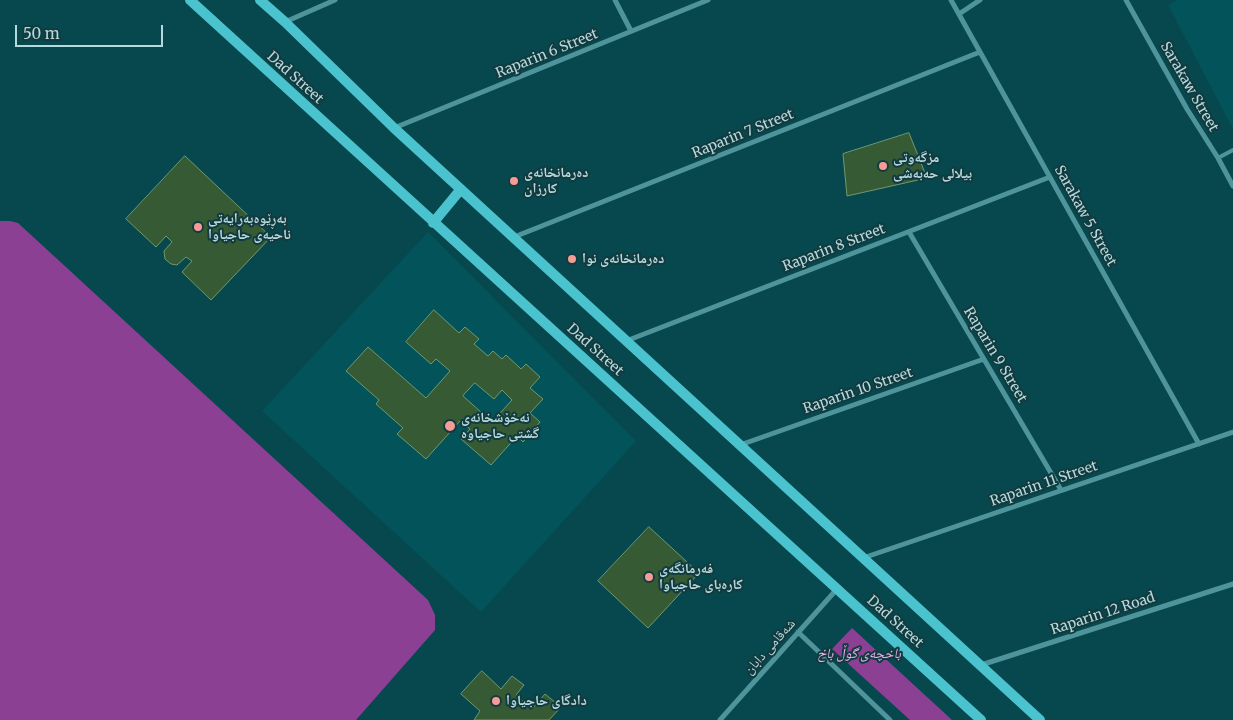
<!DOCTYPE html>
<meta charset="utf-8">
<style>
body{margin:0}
#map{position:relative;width:1233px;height:720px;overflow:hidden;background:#06484d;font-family:Merriweather,serif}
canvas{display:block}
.scale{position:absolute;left:15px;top:25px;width:148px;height:22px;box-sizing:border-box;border:2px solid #b6d9dd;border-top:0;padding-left:6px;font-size:15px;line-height:18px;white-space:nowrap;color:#b6d9dd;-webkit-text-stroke:4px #133b3f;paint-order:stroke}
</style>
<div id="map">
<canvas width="1233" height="720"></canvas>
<div class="scale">50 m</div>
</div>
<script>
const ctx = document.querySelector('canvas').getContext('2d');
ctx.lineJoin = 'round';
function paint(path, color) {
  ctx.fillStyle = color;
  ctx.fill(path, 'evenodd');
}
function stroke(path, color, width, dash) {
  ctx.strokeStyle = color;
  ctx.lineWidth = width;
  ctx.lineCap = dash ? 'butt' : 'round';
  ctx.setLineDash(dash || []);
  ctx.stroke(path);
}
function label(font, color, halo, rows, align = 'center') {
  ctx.font = font + ' Merriweather,"Noto Naskh Arabic",serif';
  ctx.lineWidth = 4;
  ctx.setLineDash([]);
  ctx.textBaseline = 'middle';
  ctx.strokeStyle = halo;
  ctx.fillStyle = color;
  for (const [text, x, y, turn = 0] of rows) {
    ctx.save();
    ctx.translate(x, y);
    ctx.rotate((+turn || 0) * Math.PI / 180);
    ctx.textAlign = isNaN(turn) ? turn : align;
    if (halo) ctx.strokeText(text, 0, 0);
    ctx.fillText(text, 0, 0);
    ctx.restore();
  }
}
paint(new Path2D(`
 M1177 0H1233V129L1168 5Z
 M428 232 636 441 481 612 262 411Z`), '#02535a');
paint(new Path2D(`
 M0 221H10L18 223 428 600 435 615V630L356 720H0Z
 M852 628 952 720H910L832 649Z`), '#8c4094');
const building = new Path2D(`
 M909 133 927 178 847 196 843 154Z
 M185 156 271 237 211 300 182 272 192 261 186 257 177 265 171 264 165 259 164 251 172 242 166 236 156 247 126 219Z
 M434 310 459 333 465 327 479 339 474 344 488 356 493 351 502 359 506 355 521 369 526 364 540 377 530 388 543 399 530 413 540 422 523 442 517 436 491 465 461 439 470 429 460 421 426 459 397 434 403 428 376 404 379 400 346 371 368 347 426 398 450 371 436 359 431 364 406 342ZM475 383 494 399 502 390 512 400 492 422 463 396Z
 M649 527 699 573 648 628 598 581Z
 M482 671 501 689 512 676 524 685 516 695 532 709 545 694 561 707 549 720H474L480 711 461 694Z`);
paint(building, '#355a34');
stroke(building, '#719970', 1);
stroke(new Path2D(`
 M1218 158 1233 150`), '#4f949b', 4);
stroke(new Path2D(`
 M615 0 631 31
 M951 0 1199 444
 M1126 0 1187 109 1218 158 1233 186
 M959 14 980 0
 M285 22 335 0
 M394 128 708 0
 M909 232 1061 490
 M514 237 980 52
 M626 341 1050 177
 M740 445 984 359
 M863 558 1233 432
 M798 632 890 720
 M981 665 1233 584
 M720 720 837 589`), '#4f949b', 5);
stroke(new Path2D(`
 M190 0 981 720
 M260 0 285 22 394 128 1040 720
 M433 223 461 189`), '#4bc3ce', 10);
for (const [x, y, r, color] of [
 [883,166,5,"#f59c96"],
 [514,181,5,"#f59c96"],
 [198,227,5,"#f59c96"],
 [572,259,5,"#f59c96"],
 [450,426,6,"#f59c96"],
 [649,577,5,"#f59c96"],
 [496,701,5,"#f59c96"]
]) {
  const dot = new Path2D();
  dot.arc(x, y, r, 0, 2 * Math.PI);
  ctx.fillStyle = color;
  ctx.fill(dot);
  stroke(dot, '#133b3f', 2);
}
label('14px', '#b6d9dd', '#133b3f', [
 ["Raparin 6 Street",547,54,-22],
 ["Dad Street",295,78,42],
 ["Sarakaw Street",1189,87,60],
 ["Raparin 7 Street",743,134,-22],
 ["Sarakaw 5 Street",1085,216,61],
 ["Raparin 8 Street",834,248,-21],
 ["Dad Street",595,350,42],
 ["Raparin 9 Street",995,355,59],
 ["Raparin 10 Street",858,391,-19],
 ["Raparin 11 Street",1044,484,-19],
 ["Raparin 12 Road",1103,614,-18],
 ["Dad Street",895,622,42],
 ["شەقامی دابان",770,647,-48]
]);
label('bold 14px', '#b6d9dd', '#133b3f', [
 ["مزگەوتی",893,158],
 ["بیلالی حەبەشی",893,174],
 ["دەرمانخانەی",524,173],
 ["کارزان",524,189],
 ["بەڕێوەبەرایەتی",208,219],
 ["ناحیەی حاجیاوا",208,235],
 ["دەرمانخانەی نوا",582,259],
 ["نەخۆشخانەی",461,418],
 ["گشتی حاجیاوە",461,434],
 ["فەرمانگەی",659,569],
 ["کارەبای حاجیاوا",659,585],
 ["دادگای حاجیاوا",506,701]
], 'left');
label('italic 14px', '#eeb1f4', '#133b3f', [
 ["باخچەی گوڵ باخ",859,654]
]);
</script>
